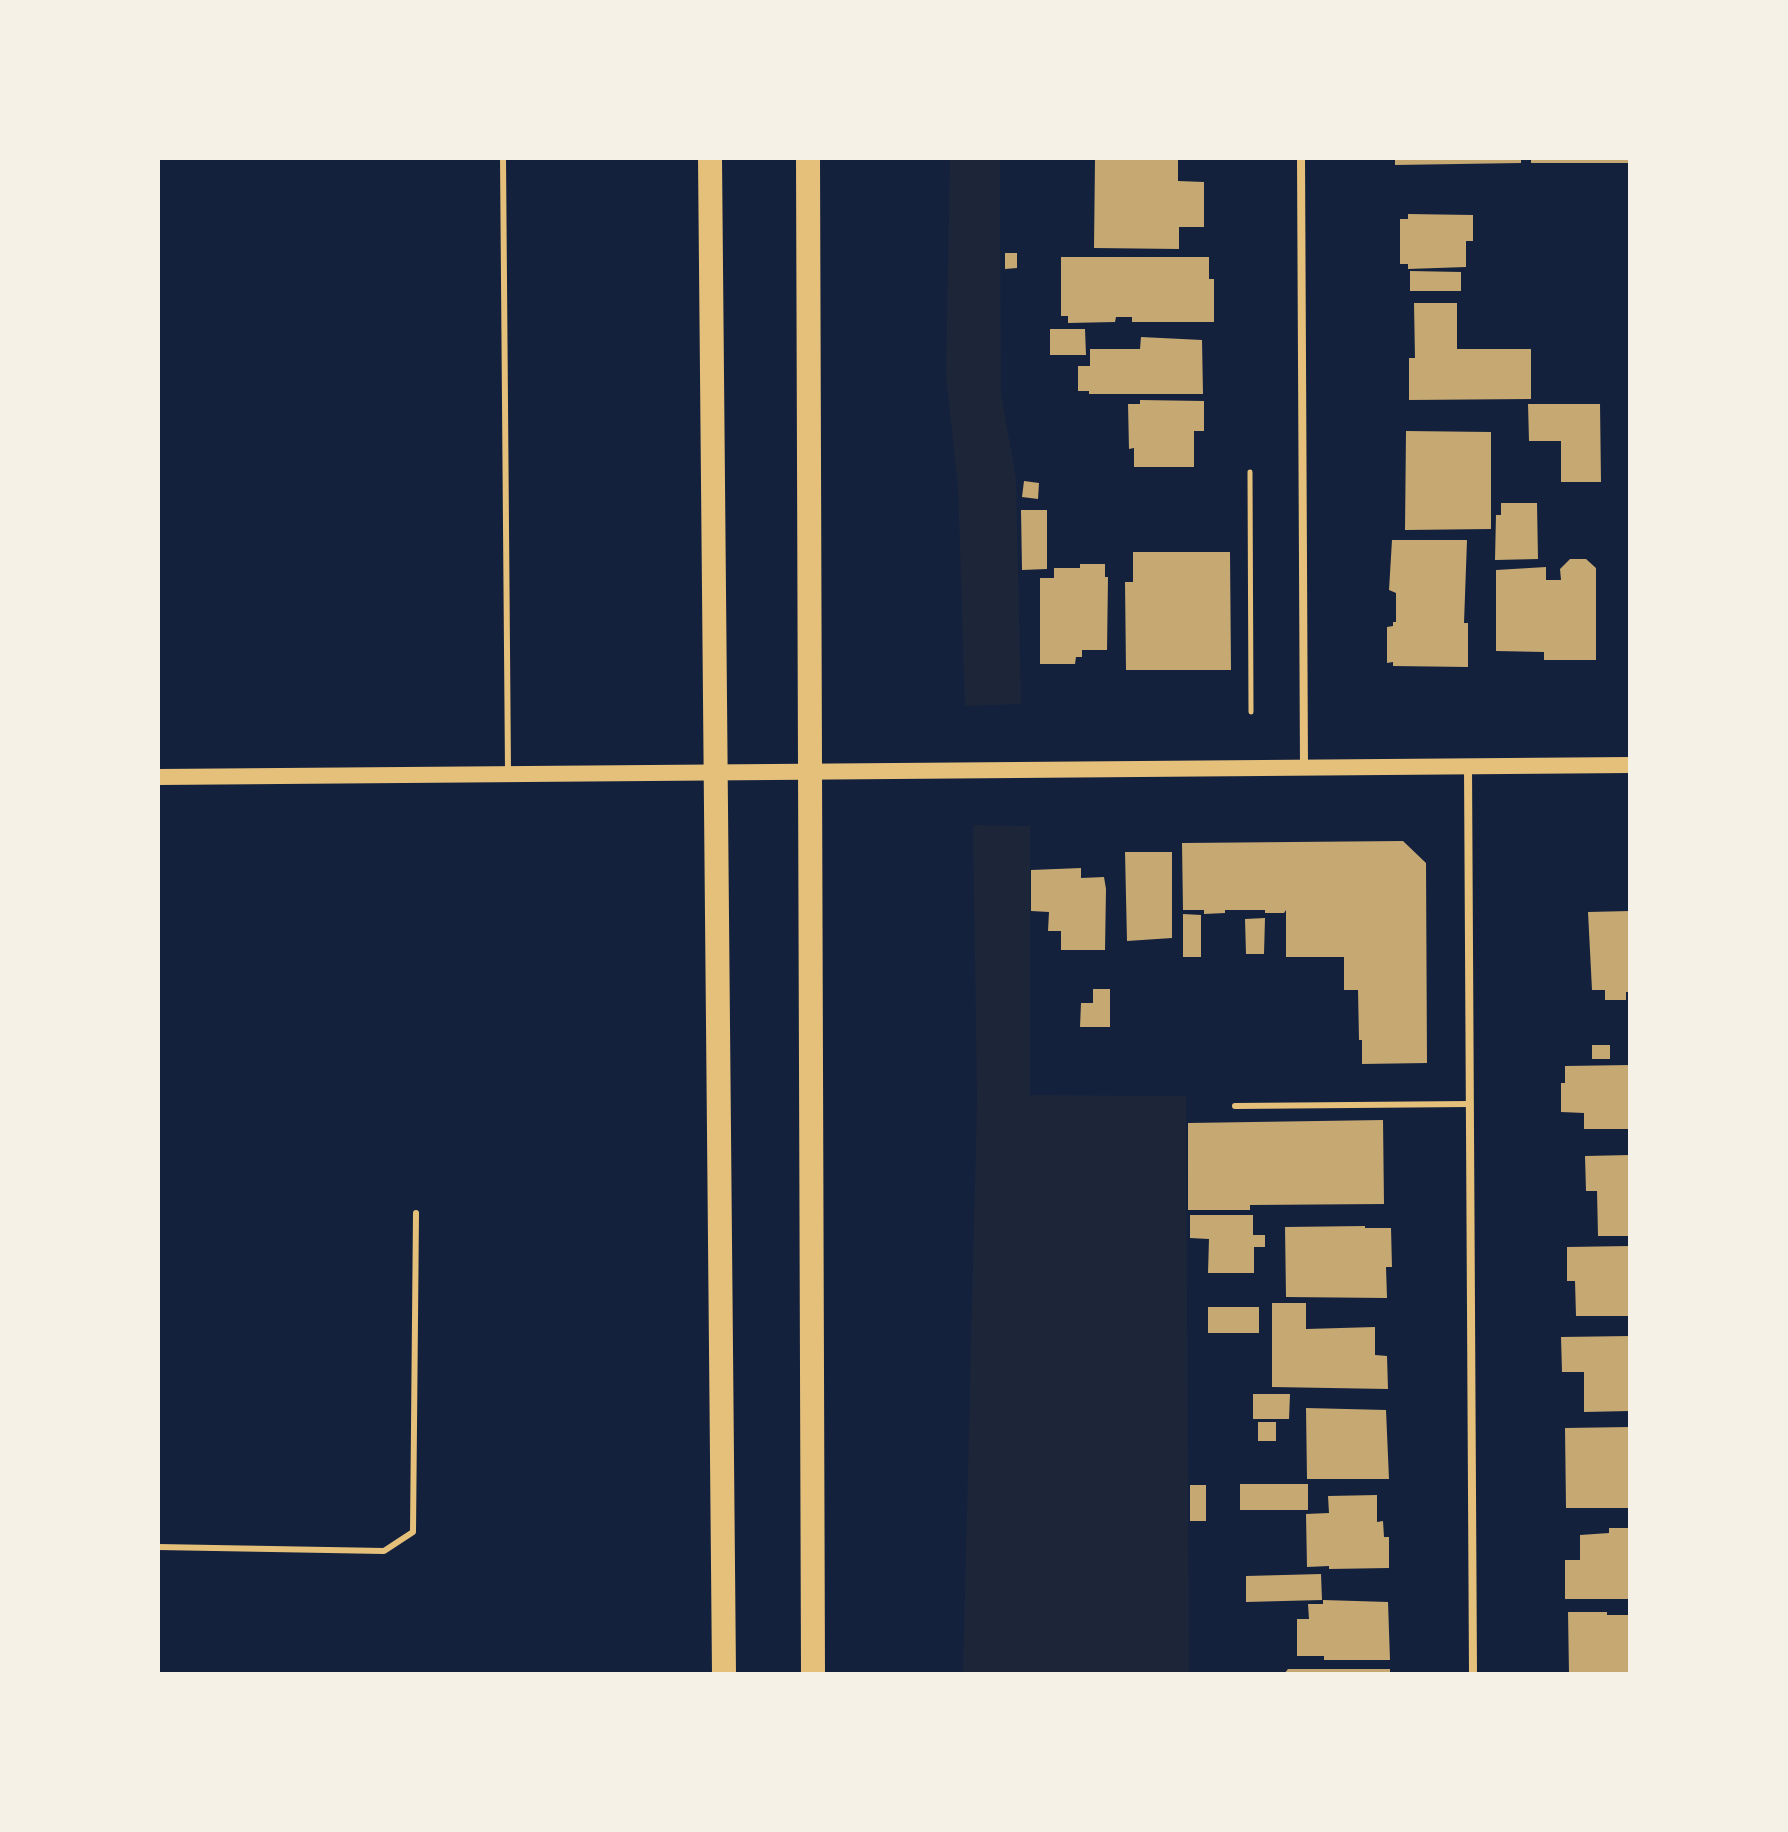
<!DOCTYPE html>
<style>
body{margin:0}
#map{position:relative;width:1788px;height:1832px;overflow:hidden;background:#14213d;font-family:"Work Sans",sans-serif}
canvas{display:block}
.frame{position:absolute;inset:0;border:160px solid #f6f1e7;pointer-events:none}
</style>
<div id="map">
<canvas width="1788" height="1832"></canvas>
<div class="frame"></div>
</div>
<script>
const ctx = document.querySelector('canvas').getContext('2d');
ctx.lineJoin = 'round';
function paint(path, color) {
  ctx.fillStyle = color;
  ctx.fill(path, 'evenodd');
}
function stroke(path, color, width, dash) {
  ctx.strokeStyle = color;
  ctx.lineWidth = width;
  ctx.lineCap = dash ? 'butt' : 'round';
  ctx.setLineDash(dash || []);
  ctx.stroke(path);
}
paint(new Path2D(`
 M950 158H1000L1001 394 1016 478 1021 704 965 706 958 487 946 376Z
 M973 825 1030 826V1095L1186 1096 1189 1674H963L977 1100Z`), '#1d2539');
paint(new Path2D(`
 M1395 158H1521V163L1395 165Z
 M1531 158H1630V163H1531Z
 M1095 159 1178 160V181L1204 182V227H1179V249L1094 248Z
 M1408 214 1473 215V241H1466V267L1408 269V264H1400V219H1408Z
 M1005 253H1017V268L1005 269Z
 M1061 257H1209V279H1214V322H1132V317H1116L1115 322 1068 323V316H1061Z
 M1410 271 1461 272V291H1410Z
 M1414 303H1457V349H1531V399L1409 400V358H1415Z
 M1050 329H1085L1086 355H1050Z
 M1141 337 1202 340 1203 394H1089V391H1078V366H1090V349H1140Z
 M1140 400 1204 401V431H1194V467H1134V448L1129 449 1128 404H1140Z
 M1528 404H1600L1601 482H1561V441H1529Z
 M1406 431 1491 432V529L1405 530Z
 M1024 481 1039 483 1038 499 1022 497Z
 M1501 503H1537L1538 559 1495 560 1496 515H1501Z
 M1021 510H1047V569L1022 570Z
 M1392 540H1467L1464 623H1468V667L1393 666V662L1387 663V627L1393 626V622H1396V593L1389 590Z
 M1133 552H1230L1231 670H1126L1125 582H1133Z
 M1570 559H1586L1596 568V660H1544V652L1496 651V570L1546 567V580H1561L1560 569Z
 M1080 564H1105V577H1108L1107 650H1082V657H1076L1075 664H1040V578H1054V568H1080Z
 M1403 841 1426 863 1427 1063 1362 1064V1040H1359L1358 990H1344V957H1286V910L1284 913H1265V910H1225V913L1204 914V910H1183L1182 843Z
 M1125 852H1172V938L1127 941Z
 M1081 868V878L1104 877 1106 889 1105 950H1061V931H1048L1049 912 1031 911V870Z
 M1630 911V992H1626V1000H1605V990H1592L1588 912Z
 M1183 914 1201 915V957H1183Z
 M1265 918 1264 954H1246L1245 919Z
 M1093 989H1110V1027H1080L1081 1003H1093Z
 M1592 1045H1610V1059H1592Z
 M1630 1065V1129H1584V1113L1561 1112V1083H1565V1066Z
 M1383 1120 1384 1204 1250 1205V1210H1188V1123Z
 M1630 1155V1236H1598L1597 1191H1586L1585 1156Z
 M1190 1215H1253V1235H1265V1247H1254V1273H1208L1209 1239 1190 1238Z
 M1365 1226V1228H1391L1392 1267H1386L1387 1298 1286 1297 1285 1227Z
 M1630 1246V1316H1576L1575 1281H1567V1247Z
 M1272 1303H1306V1329L1375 1327V1355L1387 1356 1388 1389 1272 1387Z
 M1208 1307H1259V1333H1208Z
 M1630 1336V1411L1584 1412V1372H1562L1561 1337Z
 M1253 1394H1290L1289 1419H1253Z
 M1306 1408 1386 1410 1389 1479H1307Z
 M1258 1422H1276V1441H1258Z
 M1630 1427V1508H1566L1565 1428Z
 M1240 1484H1308V1510H1240Z
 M1190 1485H1206V1521H1190Z
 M1377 1495V1522L1383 1521 1384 1537H1389V1568L1329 1569V1566L1307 1567 1306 1514 1329 1513 1328 1496Z
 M1609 1528H1630V1599H1565V1560H1580V1535L1609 1533Z
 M1321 1574 1322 1600 1246 1602V1576Z
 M1323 1600 1388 1602 1390 1660H1324V1656H1297V1619H1309L1308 1604H1323Z
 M1568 1612H1607V1615H1630V1674H1569Z
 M1288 1669H1390V1674H1284Z`), '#c6a872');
stroke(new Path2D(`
 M1250 472 1251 712`), '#e5c07b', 5);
stroke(new Path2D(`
 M503 158 508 771
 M1235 1106 1469 1104
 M158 1547 384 1551 413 1532 416 1213`), '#e5c07b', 6);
stroke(new Path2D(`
 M1301 158 1304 767
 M1468 767 1473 1674`), '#e5c07b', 8);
stroke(new Path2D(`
 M158 777 1630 765`), '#e5c07b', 16);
stroke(new Path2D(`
 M710 158 724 1674
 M808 158 813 1674`), '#e5c07b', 24);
</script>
